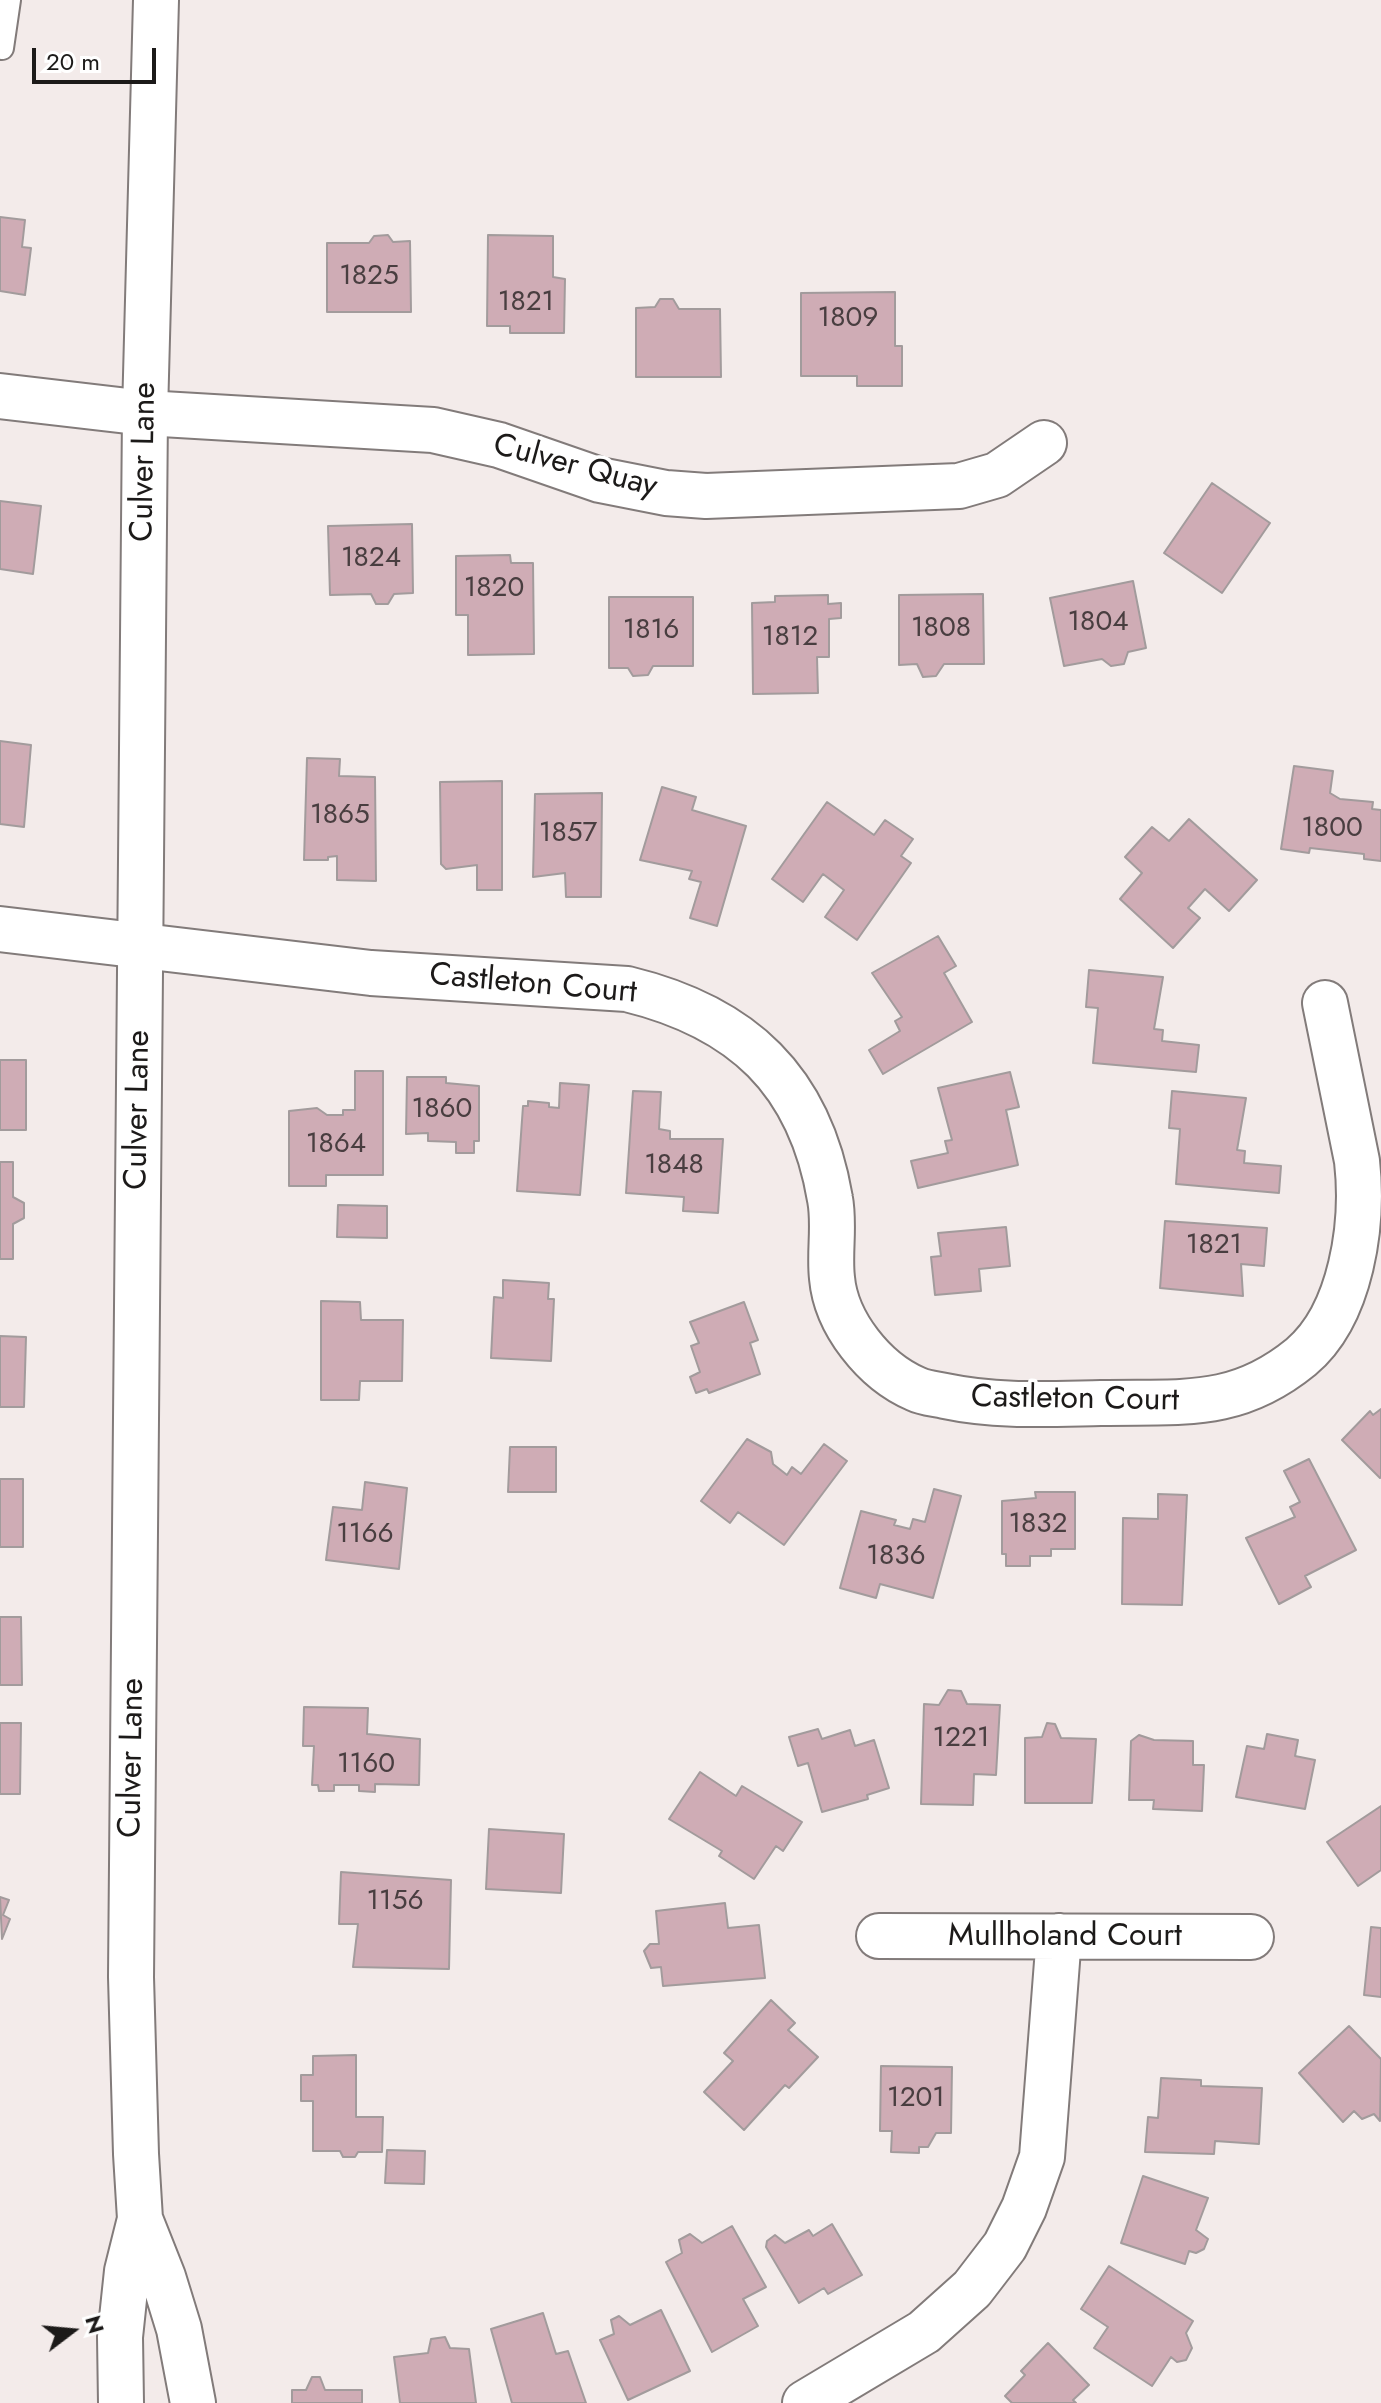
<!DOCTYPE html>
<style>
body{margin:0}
#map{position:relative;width:1381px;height:2403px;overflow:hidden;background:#f3ebea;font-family:Jost,sans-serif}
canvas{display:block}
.north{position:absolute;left:32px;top:2291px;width:80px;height:80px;-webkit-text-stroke:6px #fff;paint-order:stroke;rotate:74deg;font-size:22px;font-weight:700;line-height:32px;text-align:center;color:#1c1a19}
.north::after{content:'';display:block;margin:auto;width:28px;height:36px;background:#1c1a19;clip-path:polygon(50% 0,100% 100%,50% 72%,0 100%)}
.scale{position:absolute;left:32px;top:48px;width:124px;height:36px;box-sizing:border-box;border:4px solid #1c1a19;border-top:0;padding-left:10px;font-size:24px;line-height:28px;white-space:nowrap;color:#1c1a19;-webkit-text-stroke:6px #fff;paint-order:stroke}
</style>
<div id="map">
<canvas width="1381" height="2403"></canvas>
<div class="north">N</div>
<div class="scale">20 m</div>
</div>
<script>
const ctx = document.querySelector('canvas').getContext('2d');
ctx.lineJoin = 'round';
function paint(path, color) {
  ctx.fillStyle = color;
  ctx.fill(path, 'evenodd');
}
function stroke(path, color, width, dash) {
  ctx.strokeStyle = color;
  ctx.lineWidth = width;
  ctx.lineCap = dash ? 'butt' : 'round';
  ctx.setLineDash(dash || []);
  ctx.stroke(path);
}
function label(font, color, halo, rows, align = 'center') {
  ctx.font = font + ' Jost,sans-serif';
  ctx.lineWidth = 7;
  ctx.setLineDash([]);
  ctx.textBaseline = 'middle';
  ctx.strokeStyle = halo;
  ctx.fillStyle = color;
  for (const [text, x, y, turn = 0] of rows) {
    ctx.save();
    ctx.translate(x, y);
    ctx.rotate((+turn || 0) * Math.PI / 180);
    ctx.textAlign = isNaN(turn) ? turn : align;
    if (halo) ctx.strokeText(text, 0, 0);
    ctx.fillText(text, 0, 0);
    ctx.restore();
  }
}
const building = new Path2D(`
 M0 217 25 220 22 247 31 248 25 295 0 291Z
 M388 235 393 242 410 241 411 312H327V243H369L374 236Z
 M488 235 553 236V277L565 279 564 333H510V326H487Z
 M895 292V346H902V386H857V376H801V293Z
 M660 299H673L679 309H720L721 377H636V308L655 307Z
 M1212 483 1270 523 1222 593 1164 553Z
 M0 501 41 506 33 574 0 569Z
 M412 524 413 593 394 594 388 604H376L371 594 330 595 328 526Z
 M510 555 511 563H533L534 654 468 655V615H456V556Z
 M1133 581 1146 648 1128 652 1124 664 1111 666 1102 659 1064 666 1050 598Z
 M983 594 984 664H944L936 676 923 677 917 664 899 665V595Z
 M828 595V604L841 603V618L829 619V657H817L818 693 753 694 752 603 775 602V596Z
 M609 597H693V666H653L648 675 633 676 628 668H609Z
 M0 741 31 745 24 827 0 824Z
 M307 758 340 759 339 776 375 777 376 881 337 880V856L328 857V860H304Z
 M1294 766 1333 771 1330 793 1340 799 1373 802 1372 809 1381 810V861L1364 859V854L1310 848 1309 853 1281 849Z
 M502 781V890H477V865L446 869 441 864 440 782Z
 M662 787 696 797 692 810 746 826 717 926 690 918 701 882 689 879 692 871 640 860Z
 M602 793 601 897H566L565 873 533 877 535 794Z
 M827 802 874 835 885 820 913 839 901 856 911 863 857 940 825 917 844 890 823 874 803 902 772 879Z
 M1189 819 1257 880 1229 911 1205 889 1188 908 1200 918 1173 948 1120 899 1142 873 1125 857 1152 827 1169 841Z
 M938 936 956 966 944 973 972 1022 883 1074 869 1050 900 1031 895 1021 902 1017 872 973Z
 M1089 970 1163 977 1154 1029 1163 1030 1162 1041 1199 1045 1196 1072 1093 1063 1098 1008 1086 1007Z
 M0 1060H26V1130H0Z
 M355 1071H383V1175H326V1186H289V1111L317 1108 327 1115H343V1110H355Z
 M1010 1072 1019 1107 1006 1110 1018 1165 918 1188 911 1161 948 1153 945 1141 952 1140 938 1088Z
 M407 1077H446V1083L479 1086V1141H474V1153H456V1142L428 1141V1133L406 1134Z
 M560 1083 589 1085 580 1195 517 1191 523 1106H528V1101L549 1103V1107L559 1108Z
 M633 1091 661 1092 659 1129 670 1131V1139H723L718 1213 683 1211 684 1197 626 1193Z
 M1172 1091 1246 1098 1237 1150 1245 1151 1244 1163 1281 1166 1279 1193 1176 1184 1180 1129 1169 1128Z
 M0 1162H13V1197L24 1203V1218L13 1224V1259H0Z
 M338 1205 387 1206V1238L337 1237Z
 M1165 1221 1267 1228 1264 1266 1241 1264 1243 1296 1160 1288Z
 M1006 1227 1010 1266 979 1269 981 1291 935 1295 931 1257 941 1256 938 1233Z
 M503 1280 549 1283 548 1299H554L551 1361 491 1358 494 1297 503 1298Z
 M321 1301 360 1302 361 1320H403L402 1381H360L359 1400H321Z
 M744 1302 758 1340 750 1343 760 1374 709 1393 707 1389 696 1393 690 1377 700 1372 691 1346 699 1343 690 1322Z
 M0 1336 26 1337 24 1407H0Z
 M1381 1409V1477L1380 1478 1342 1440 1370 1411 1373 1415Z
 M747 1439 771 1452 773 1464 787 1475 792 1467 801 1474 824 1444 847 1461 784 1545 738 1512 730 1523 701 1501Z
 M510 1447H556V1492H508Z
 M1309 1459 1356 1550 1305 1576 1311 1587 1279 1604 1246 1538 1295 1517 1290 1507 1300 1502 1284 1471Z
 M0 1479H23V1547H0Z
 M365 1482 407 1488 399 1569 326 1560 333 1507 362 1510Z
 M934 1489 961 1496 933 1598 880 1584 876 1598 840 1588 861 1511 896 1520 894 1525 910 1529 913 1519 925 1522Z
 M1035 1492H1075V1549H1051V1556H1030V1566H1006V1554H1002V1501L1036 1498Z
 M1158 1494 1187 1495 1182 1605 1122 1604 1123 1518 1158 1519Z
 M0 1617H21L22 1685H0Z
 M948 1690 961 1691 967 1704 1000 1705 996 1775 974 1774 973 1805 921 1804 924 1704 939 1705Z
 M304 1707 368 1708 367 1734 420 1739 419 1785 375 1784V1792L359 1791V1785H334V1791H319L318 1785H312L314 1746H303Z
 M0 1723H21L20 1794H0Z
 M1047 1723 1055 1724 1061 1738 1096 1739 1092 1803H1025V1738L1042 1737Z
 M818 1729 822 1739 850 1730 855 1746 874 1740 889 1788 867 1795 868 1799 822 1812 808 1763 798 1766 789 1737Z
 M1267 1734 1298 1740 1295 1756 1315 1760 1305 1809 1236 1797 1247 1746 1264 1749Z
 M1139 1735 1154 1740 1193 1741V1765H1204L1202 1811 1153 1809 1154 1800H1129L1131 1741Z
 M700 1772 736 1796 742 1786 802 1822 783 1851 776 1846 754 1879 719 1856 722 1851 669 1819Z
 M1381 1806V1870L1358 1886 1327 1842Z
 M489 1829 564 1834 561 1893 486 1889Z
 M341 1872 451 1880 449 1969 353 1967 358 1924H339Z
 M0 1897 9 1900 3 1915 10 1919 2 1939Z
 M725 1903 728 1928 759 1925 765 1978 663 1986 661 1967 651 1968 644 1951 650 1944H659L656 1911Z
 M1371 1927 1381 1928V1997L1364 1995Z
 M771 2000 795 2023 788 2030 818 2057 789 2088 785 2085 744 2130 704 2092 733 2061 724 2053Z
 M1349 2026 1381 2059 1380 2121 1374 2114 1362 2119 1354 2111 1343 2122 1299 2073Z
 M356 2055V2117H383L382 2152H358L355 2157H343L340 2151H313V2101H301V2075H313V2056Z
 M881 2066 952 2067 951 2133H936L928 2147H919V2153L891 2152 892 2131H880Z
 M1161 2078 1201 2080V2086L1262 2088 1259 2144 1215 2141 1214 2154 1145 2152 1148 2117 1158 2118Z
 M387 2150 425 2151 424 2184 385 2183Z
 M1143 2176 1208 2198 1196 2230 1208 2239 1204 2249 1196 2253 1189 2251 1185 2264 1121 2243Z
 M832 2224 862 2275 828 2294 824 2288 799 2303 766 2247 767 2241 775 2235 785 2243 809 2230 813 2236Z
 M732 2226 766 2287 743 2299 758 2326 712 2352 666 2262 682 2253 679 2240 690 2234 702 2243Z
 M1109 2266 1193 2321 1186 2333 1192 2348 1186 2360 1177 2362 1171 2357 1152 2386 1094 2348 1108 2327 1081 2309Z
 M661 2310 690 2371 628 2400 600 2340 614 2334 611 2320 619 2316 630 2325Z
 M543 2313 556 2354 568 2351 586 2403H512L491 2329Z
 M445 2337 450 2348 469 2349 476 2403H400L394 2357 428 2353 431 2339Z
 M1048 2343 1089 2385 1073 2400 1076 2403H1012L1005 2396 1025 2375 1021 2371Z
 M312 2377H320L325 2390H362V2403H292V2390H306Z`);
paint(building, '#cfacb5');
stroke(building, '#a29b9c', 2);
const lane = new Path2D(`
 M0 47 2 48 9 0`);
const street = new Path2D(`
 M0 396 145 413 433 430 499 445 600 480 666 493 706 496 959 486 997 475 1044 443
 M0 929 371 973 627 989C742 1017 810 1080 830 1199 835 1225 829 1252 832 1278 836 1323 874 1371 916 1389 924 1393 936 1394 945 1396 997 1407 1048 1404 1101 1403 1181 1401 1235 1411 1301 1357 1352 1314 1364 1223 1357 1161L1325 1003
 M879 1936 1251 1937
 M805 2403 924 2332 972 2289 1005 2246 1024 2208 1042 2157 1059 1936`);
const secondary = new Path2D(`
 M156 0 145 413 131 1977 136 2154 140 2219 163 2277 179 2329 193 2403
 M121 2403 120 2337 127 2271 140 2219`);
stroke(lane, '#827b7a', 26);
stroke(street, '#827b7a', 48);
stroke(secondary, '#827b7a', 48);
stroke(lane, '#fff', 22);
stroke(street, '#fff', 44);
stroke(secondary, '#fff', 44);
label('28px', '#493e40', null, [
 ["1825",369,277],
 ["1821",526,303],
 ["1809",848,319],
 ["1824",371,559],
 ["1820",494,589],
 ["1804",1098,623],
 ["1808",941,629],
 ["1816",651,631],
 ["1812",790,638],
 ["1865",340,816],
 ["1800",1332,829],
 ["1857",568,834],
 ["1860",442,1110],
 ["1864",336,1145],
 ["1848",674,1166],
 ["1821",1214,1246],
 ["1832",1038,1525],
 ["1166",365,1535],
 ["1836",896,1557],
 ["1221",961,1739],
 ["1160",366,1765],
 ["1156",395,1902],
 ["1201",916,2099]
]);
label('32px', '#1c1a19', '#fff', [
 ["Culver Lane",145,462,-89],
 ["Culver Quay",575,467,15],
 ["Castleton Court",533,985,5],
 ["Culver Lane",139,1110,-89],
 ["Castleton Court",1075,1400,1],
 ["Culver Lane",133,1758,-89],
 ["Mullholand Court",1065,1937]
]);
</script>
